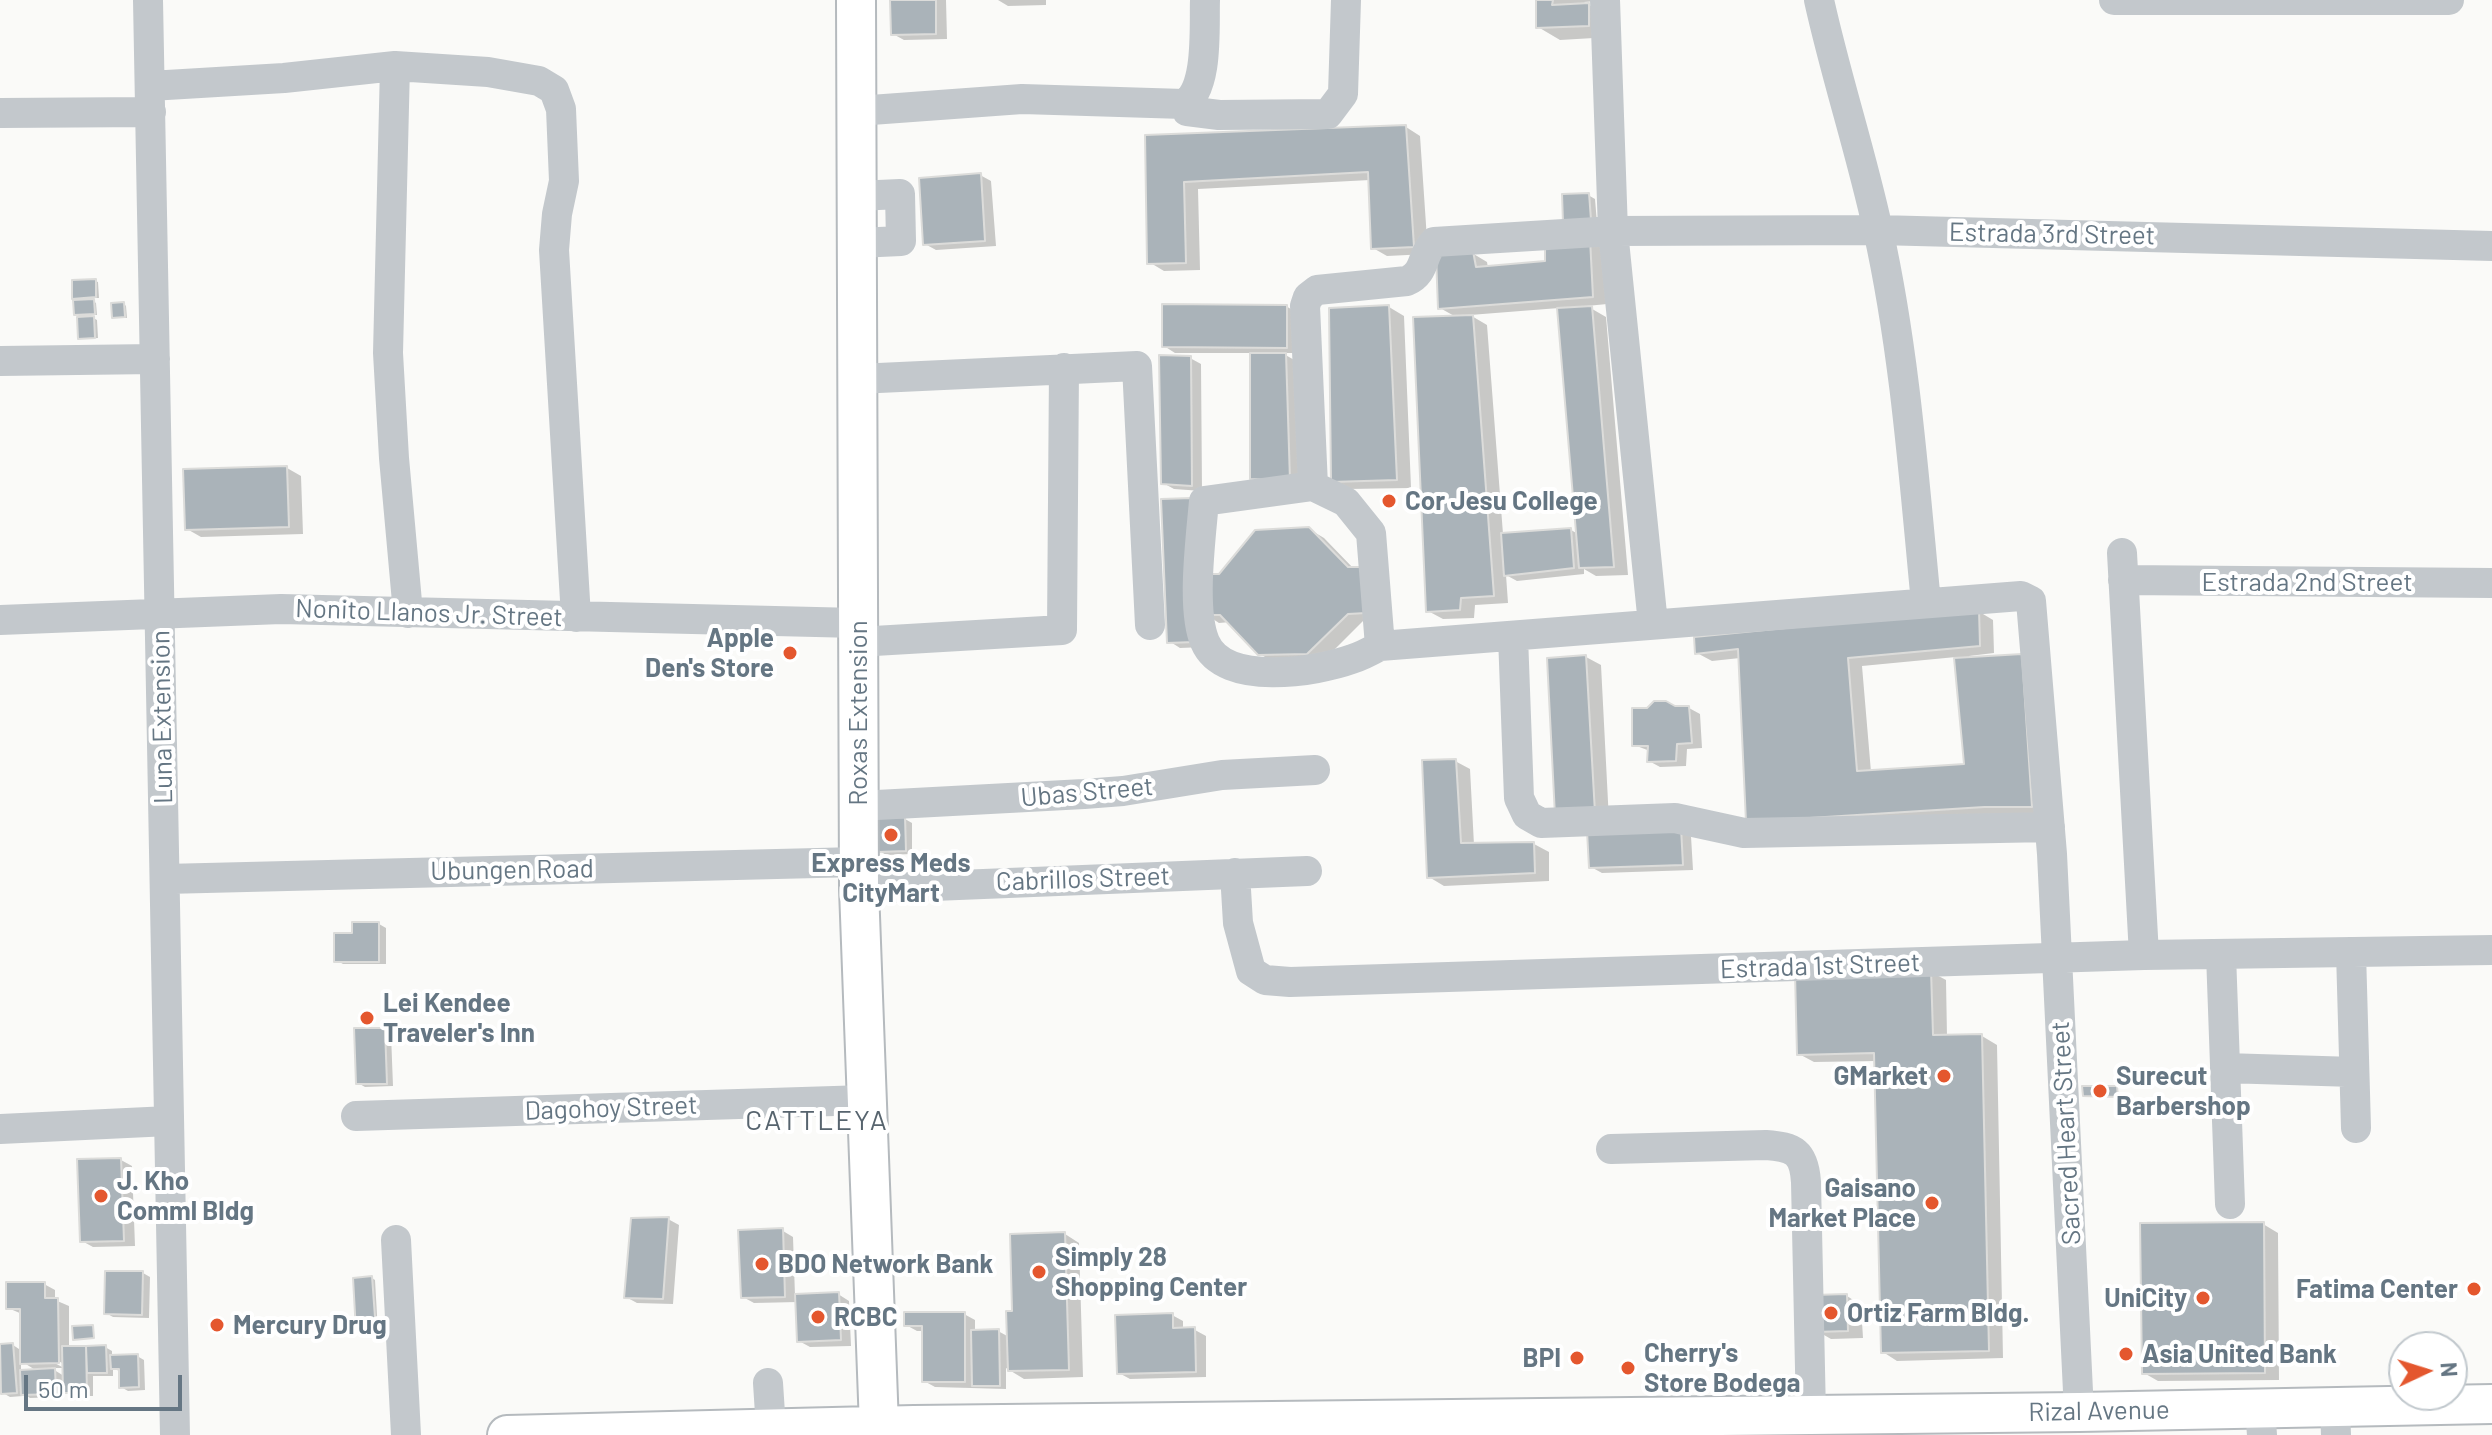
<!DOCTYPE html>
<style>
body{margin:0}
#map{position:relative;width:2492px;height:1435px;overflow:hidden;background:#fafaf8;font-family:Barlow,sans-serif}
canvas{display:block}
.north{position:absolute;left:2388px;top:1331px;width:80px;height:80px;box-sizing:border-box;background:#fff;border:2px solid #c1c8cd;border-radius:50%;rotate:86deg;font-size:22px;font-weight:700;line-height:32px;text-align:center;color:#657683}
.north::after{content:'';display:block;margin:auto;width:28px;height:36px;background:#e4572e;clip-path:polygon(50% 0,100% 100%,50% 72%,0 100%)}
.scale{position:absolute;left:24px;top:1375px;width:158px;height:36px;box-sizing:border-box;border:4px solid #657683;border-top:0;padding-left:10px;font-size:24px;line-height:28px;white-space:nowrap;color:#657683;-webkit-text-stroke:6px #fff;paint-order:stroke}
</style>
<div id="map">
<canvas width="2492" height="1435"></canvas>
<div class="north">N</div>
<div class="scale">50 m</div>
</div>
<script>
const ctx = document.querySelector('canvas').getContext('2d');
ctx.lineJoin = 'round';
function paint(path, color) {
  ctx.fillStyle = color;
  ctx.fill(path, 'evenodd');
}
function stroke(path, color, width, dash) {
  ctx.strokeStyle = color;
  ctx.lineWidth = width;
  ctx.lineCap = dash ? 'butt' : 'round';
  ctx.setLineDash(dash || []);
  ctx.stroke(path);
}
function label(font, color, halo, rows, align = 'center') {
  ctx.font = font + ' Barlow,sans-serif';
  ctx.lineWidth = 8;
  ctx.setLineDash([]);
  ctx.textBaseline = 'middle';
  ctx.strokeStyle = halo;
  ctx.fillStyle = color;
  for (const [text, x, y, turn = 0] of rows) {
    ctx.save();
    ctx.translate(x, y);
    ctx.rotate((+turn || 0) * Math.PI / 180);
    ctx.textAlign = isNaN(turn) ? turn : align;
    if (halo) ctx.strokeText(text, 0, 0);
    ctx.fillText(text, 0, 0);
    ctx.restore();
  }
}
paint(new Path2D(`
 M892 0H946L947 39 904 40 893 34Z
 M998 0H1046V5L1008 6Z
 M1538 0H1611L1584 2 1611 18V37L1560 40 1538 27Z
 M1406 127 1420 136 1428 254 1387 256 1373 248 1370 180 1198 189 1200 270 1164 271 1149 262 1147 137Z
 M980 175 991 181 996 246 936 250 925 244Z
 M1588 195 1595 199 1597 223 1572 226Z
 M1589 241 1604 249 1607 304 1587 306 1606 317 1628 575 1596 576 1584 569V574L1517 581 1506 575 1508 603 1475 605 1474 618 1443 619 1428 611 1456 317 1440 308 1472 253 1487 262 1488 268 1547 263ZM1559 308 1578 534 1571 530 1503 534 1487 325 1470 315Z
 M95 281 98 282 99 298H89L96 303 97 315H88L97 320 98 338 83 339 80 338 84 319 76 314 82 302 74 297Z
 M124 304 126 306 127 318 114 317Z
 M1286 306 1297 313 1298 353H1282L1296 361 1301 486 1252 478V353H1175L1164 346Z
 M1389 307 1404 316 1411 488 1348 489 1333 480Z
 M1190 358 1201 364 1202 491 1174 489 1163 483Z
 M287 468 301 476 303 534 201 537 187 529Z
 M1309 529 1324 538 1354 569 1380 621H1363L1322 662 1275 663 1260 654 1230 622 1219 623 1204 613V647L1180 648 1169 641 1203 576H1220Z
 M1978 611 1993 620 1994 653 1969 656V659L2021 656 2046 814 1763 829 1740 658 1712 661 1697 653ZM1956 657 1966 766 1871 772 1862 666Z
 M1586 657 1601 665 1609 821 1571 823Z
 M1676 708H1689L1700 714 1702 748 1687 749 1686 766 1660 767 1649 761 1650 751 1634 745Z
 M1455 761 1470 769 1474 845 1534 844 1549 852V881L1444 886 1429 877Z
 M905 819 912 823V854L886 855 880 851Z
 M1680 830 1691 836 1693 870 1602 873 1591 867Z
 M379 924 386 928V964H343L336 960 354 935Z
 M1931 972 1946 980 1947 1037 1982 1036 1997 1045 2003 1358 1897 1361 1883 1352 1876 1061 1814 1062 1799 1054Z
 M384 1030 391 1034 393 1086 365 1087 358 1083Z
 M121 1160 132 1166 135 1246 93 1247 82 1241Z
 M668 1219 679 1225 673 1304 637 1303 626 1297Z
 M2263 1224 2278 1233 2279 1380 2158 1381 2144 1373Z
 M783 1231 793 1237 795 1296 838 1294 849 1301 851 1346 810 1347 799 1341 798 1302 754 1303 743 1297Z
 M1065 1234 1079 1243 1083 1377 1024 1379 1006 1368V1389L935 1387 924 1381V1331H917L906 1325 964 1314 975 1320V1332L998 1331 1009 1337 1014 1312Z
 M143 1273 150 1277 149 1318 113 1317 106 1313Z
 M372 1278 375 1280 378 1332H360L358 1331Z
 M44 1284 55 1290V1300L69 1306V1348L105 1347 112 1351V1357L137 1356 144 1360 145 1390 128 1391 121 1387V1372L113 1368V1376H93V1396H71L62 1390V1397L30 1398 23 1393V1396L10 1397 3 1393 13 1345 22 1351V1314L8 1308ZM51 1357 64 1364V1376L51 1368H64L49 1360ZM21 1361 37 1371H21Z
 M1847 1296 1861 1305 1863 1338 1831 1339 1817 1331Z
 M1172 1315 1183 1321V1330H1195L1206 1336V1377L1130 1379 1119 1373Z`), '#0003');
const building = new Path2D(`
 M890 0H936V34L891 35Z
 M1536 0H1553L1552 5 1589 3V26L1536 28Z
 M1406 125 1414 247 1371 249 1368 172 1184 182 1186 263 1147 264 1145 135Z
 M981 173 985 241 923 245 919 178Z
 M1589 193 1591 220 1563 223 1562 194Z
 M1590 239 1593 297 1438 309 1436 255 1473 251 1476 267 1545 261V243Z
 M96 279V297L72 299V280Z
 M94 299 95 314 74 315 73 300Z
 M124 302 125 317 112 318 111 303Z
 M1162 304 1287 305V348L1162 347Z
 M1389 305 1397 480 1331 482 1329 308Z
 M1592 306 1614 567 1579 568 1557 308Z
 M1473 315 1494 596 1461 598 1460 610 1426 612 1413 317Z
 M94 316 95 338 78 339 77 317Z
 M1250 353H1286L1290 481 1250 479Z
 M1159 355 1191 356 1192 486 1161 484Z
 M287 466 289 527 185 530 183 469Z
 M1192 498 1194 642 1167 643 1161 499Z
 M1309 527 1348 567H1365L1366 613 1348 614 1307 654 1258 655 1220 615H1203L1202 574H1219L1255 530Z
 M1571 528 1574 568 1504 576 1501 533Z
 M1979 609 1980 646 1848 658 1857 771 1964 764 1954 658 2022 654 2032 807H1984L1746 822 1738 649 1695 654 1694 637Z
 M1586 655 1595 813 1555 816 1547 658Z
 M1654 701H1666L1675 706H1689L1692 743 1677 744 1676 761 1647 762 1648 746H1632V708H1647Z
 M1456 759 1461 843 1534 842 1535 873 1427 878 1422 760Z
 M905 817 906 851 878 852 877 818Z
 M1681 828 1683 865 1589 868 1587 831Z
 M352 922H379V962H334V933H352Z
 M1931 970 1933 1035 1982 1034 1989 1351 1881 1353 1874 1053 1797 1055 1795 973Z
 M354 1028H385L387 1084H356Z
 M2082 1086H2117L2118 1097 2083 1096Z
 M121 1158 124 1241 80 1242 77 1159Z
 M669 1217 663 1299 624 1298 631 1218Z
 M2264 1222 2265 1373 2142 1374 2140 1223Z
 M783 1228 785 1297 741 1298 738 1230Z
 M1065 1232 1069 1370 1008 1371 1006 1311H1012L1010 1234Z
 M105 1271H143L142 1315 104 1314Z
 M372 1276 376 1331 356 1332 353 1278Z
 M6 1282H45V1298H58L59 1363 20 1364V1309H6Z
 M839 1292 841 1340 797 1342 795 1294Z
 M1847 1294 1848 1331 1815 1332 1813 1295Z
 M904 1312H965V1382H922V1326H904Z
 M1173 1313V1328L1195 1327 1196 1372 1117 1374 1115 1315Z
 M93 1325 94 1338 73 1340 72 1326Z
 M999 1329 1000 1386H972L971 1330Z
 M13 1343 17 1393 1 1394 0 1344Z
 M106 1345 107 1373H87L86 1346Z
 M62 1346H86L87 1393H63Z
 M138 1354 139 1387 119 1388V1369H111L110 1355Z
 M55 1368 56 1394 21 1395 20 1370Z`);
paint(building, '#aab3b9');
stroke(building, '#dcdcda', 2);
const major = new Path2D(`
 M856 0 859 889 879 1426
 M507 1435 914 1425 2079 1412 2492 1404`);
stroke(major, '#b5babe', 42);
stroke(new Path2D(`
 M148 0 175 1435
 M1605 0 1613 231 1653 624
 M1819 0C1836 77 1861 152 1878 230 1905 352 1914 479 1926 603
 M2114 0H2449
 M395 66 388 353 394 458 408 613
 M150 86 284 78 395 66 488 72 539 81 554 90 561 109 564 181 557 214 554 250 576 617
 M1184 104C1209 89 1204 27 1205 0
 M857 111 1022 99 1184 104 1187 111 1219 115 1328 114 1343 94 1346 0
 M0 113 151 112
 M857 196 900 194 901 241 857 243
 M0 361 155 359
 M857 379 1137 366 1150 625
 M1313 486 1204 501C1201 537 1191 610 1205 642 1224 687 1316 672 1352 659 1362 656 1371 651 1380 646L2021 596 2031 601 2052 854 2079 1412
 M2122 553 2144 955
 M2123 580 2492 583
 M0 620 281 609 857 623
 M1513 636 1519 798 1527 815 1541 823 1675 818 1744 833 2050 827
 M857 642 1062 630 1064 368
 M1380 646 1371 533 1346 502 1313 486 1305 306 1308 297 1317 290 1407 281C1426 273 1421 255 1434 242L1613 231 1878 230 2492 246
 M858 806 1084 794 1123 791 1222 775 1315 770
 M1235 873 1238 923 1251 971 1265 980 1290 982 2144 955 2492 950
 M165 879 858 862
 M859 889 1307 871
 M2351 952 2356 1128
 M2221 954 2230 1204
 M2225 1068 2354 1072
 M356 1116 866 1100
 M0 1129 169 1121
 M1611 1149 1766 1145C1794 1147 1804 1152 1806 1182L1811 1415
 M396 1240 406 1435
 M768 1383 771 1429
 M2335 1406 2336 1435
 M2260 1408 2262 1435`), '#c3c8cc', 30);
stroke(major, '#fff', 38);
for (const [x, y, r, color] of [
 [1389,501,8,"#e4572e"],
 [790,653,8,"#e4572e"],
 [891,835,8,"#e4572e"],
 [367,1018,8,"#e4572e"],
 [1944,1076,8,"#e4572e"],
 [2100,1091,8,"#e4572e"],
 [101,1196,8,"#e4572e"],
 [1932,1203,8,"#e4572e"],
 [762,1264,8,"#e4572e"],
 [1039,1272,8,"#e4572e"],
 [2474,1289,8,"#e4572e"],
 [2203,1298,8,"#e4572e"],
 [1831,1313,8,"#e4572e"],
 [818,1317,8,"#e4572e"],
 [217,1325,8,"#e4572e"],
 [2126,1354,8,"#e4572e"],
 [1577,1358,8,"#e4572e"],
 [1628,1368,8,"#e4572e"]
]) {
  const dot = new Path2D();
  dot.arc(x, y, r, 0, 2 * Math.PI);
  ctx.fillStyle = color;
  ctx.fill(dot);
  stroke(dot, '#fff', 3);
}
label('26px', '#657683', '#fff', [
 ["Estrada 3rd Street",2052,234,1],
 ["Estrada 2nd Street",2307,582],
 ["Nonito Llanos Jr. Street",429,613,2],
 ["Roxas Extension",858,713,-90],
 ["Luna Extension",162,717,-91],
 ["Ubas Street",1087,792,-5],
 ["Ubungen Road",512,870,-1],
 ["Cabrillos Street",1083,879,-2],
 ["Estrada 1st Street",1820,966,-2],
 ["Dagohoy Street",611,1108,-2],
 ["Sacred Heart Street",2066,1133,-93],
 ["Rizal Avenue",2099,1411,-1]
]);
label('bold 26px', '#657683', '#fff', [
 ["Cor Jesu College",1405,501],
 ["Apple",774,638,"right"],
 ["Den's Store",774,668,"right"],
 ["Express Meds",891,863,"center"],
 ["CityMart",891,893,"center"],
 ["Lei Kendee",383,1003],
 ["Traveler's Inn",383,1033],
 ["GMarket",1928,1076,"right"],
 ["Surecut",2116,1076],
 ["Barbershop",2116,1106],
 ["J. Kho",117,1181],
 ["Comml Bldg",117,1211],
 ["Gaisano",1916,1188,"right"],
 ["Market Place",1916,1218,"right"],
 ["Simply 28",1055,1257],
 ["Shopping Center",1055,1287],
 ["BDO Network Bank",778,1264],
 ["Fatima Center",2458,1289,"right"],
 ["UniCity",2187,1298,"right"],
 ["Ortiz Farm Bldg.",1847,1313],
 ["RCBC",834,1317],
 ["Mercury Drug",233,1325],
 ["Cherry's",1644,1353],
 ["Store Bodega",1644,1383],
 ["Asia United Bank",2142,1354],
 ["BPI",1561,1358,"right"]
], 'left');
ctx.letterSpacing = '2px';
label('28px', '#57646e', '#fff', [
 ["CATTLEYA",817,1121]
]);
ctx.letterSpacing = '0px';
</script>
